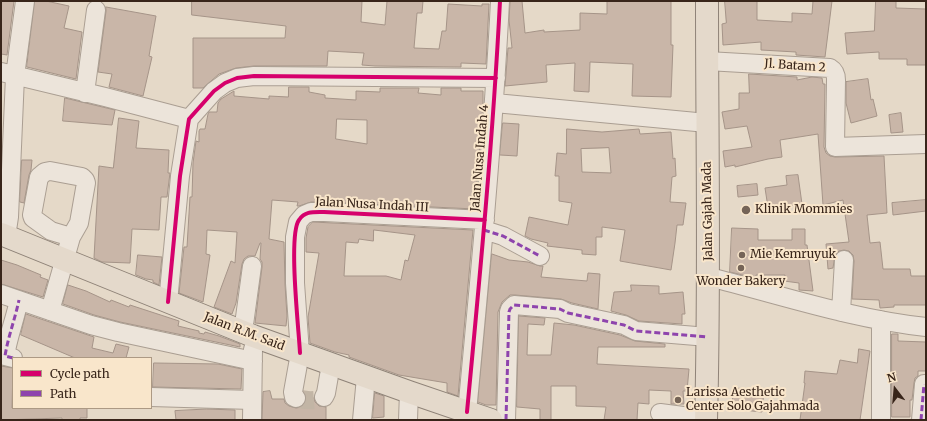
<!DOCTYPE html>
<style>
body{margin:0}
#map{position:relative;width:927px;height:421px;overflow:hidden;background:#e5d9c8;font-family:Merriweather,serif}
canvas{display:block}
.frame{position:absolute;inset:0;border:2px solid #38251a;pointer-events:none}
.legend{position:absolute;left:12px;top:357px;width:140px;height:52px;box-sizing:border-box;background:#f9e6cb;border:1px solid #ac9984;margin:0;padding:5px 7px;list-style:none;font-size:12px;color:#38251a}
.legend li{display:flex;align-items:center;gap:8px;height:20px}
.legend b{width:20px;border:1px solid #ac9984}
.north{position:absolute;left:875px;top:369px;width:40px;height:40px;-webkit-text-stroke:3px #f9e6cb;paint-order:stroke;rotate:344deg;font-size:11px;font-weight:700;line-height:16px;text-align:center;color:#38251a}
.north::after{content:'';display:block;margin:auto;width:14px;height:18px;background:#38251a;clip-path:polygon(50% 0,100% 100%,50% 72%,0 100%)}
</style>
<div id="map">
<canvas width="927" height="421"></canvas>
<div class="frame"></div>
<ul class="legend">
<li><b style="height:5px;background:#d6006c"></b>Cycle path</li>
<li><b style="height:5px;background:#8e44ad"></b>Path</li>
</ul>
<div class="north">N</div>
</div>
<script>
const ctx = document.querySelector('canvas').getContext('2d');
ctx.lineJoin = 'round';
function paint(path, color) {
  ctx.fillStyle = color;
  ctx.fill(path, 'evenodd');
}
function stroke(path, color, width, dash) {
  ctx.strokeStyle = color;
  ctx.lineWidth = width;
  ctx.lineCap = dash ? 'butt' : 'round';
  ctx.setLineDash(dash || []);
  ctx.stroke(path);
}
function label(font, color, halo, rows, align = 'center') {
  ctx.font = font + ' Merriweather,serif';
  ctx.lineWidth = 4;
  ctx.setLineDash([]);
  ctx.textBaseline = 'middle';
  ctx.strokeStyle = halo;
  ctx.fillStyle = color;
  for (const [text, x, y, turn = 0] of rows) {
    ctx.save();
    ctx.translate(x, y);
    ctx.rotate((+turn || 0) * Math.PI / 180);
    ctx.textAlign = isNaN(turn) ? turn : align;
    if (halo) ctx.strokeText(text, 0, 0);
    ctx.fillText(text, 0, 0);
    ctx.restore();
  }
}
const building = new Path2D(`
 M1 1H14L7 55 1 54Z
 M35 1H46L69 6 64 28 82 32 76 79 27 67Z
 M192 1H362L361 22 385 25 387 1H423L422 13H417L414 48 439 49 442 31H446L448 4 482 6V4H489L486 64 461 63V67L375 66 362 65 364 53 328 51 327 66H254L236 68 219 74 203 88H193V38H285L286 26 192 15Z
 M522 1 525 33 544 30V32L580 30V13L607 14V1H671V45H673L671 97 632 96 633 64 590 62 589 92 574 91 575 63 546 65 547 82 505 86 508 48H512L509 20 510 2Z
 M725 1H757V20L792 22V13L812 14 813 1H832L825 57 796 55V52L761 50V42L723 45 722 24 726 23Z
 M876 1H896V8L926 9V65H907V59H879V52L847 54 845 33 874 31Z
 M106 7 156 16 149 56 152 57 143 96 109 87 112 74 98 72 106 11Z
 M749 74 797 77V80L812 77 822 78 823 84H825L824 147 826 153 830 156 835 157 884 156 887 213 867 215 870 243 880 242 883 269H910L911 276H926V305H894V307L880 308 879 300 852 299 854 261 853 255 849 251 844 250 839 251 835 255 833 268 828 269 826 244 849 242 843 200 823 205 818 134 780 140 782 157 768 159 735 167V165L725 167 723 151 752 147 747 126 725 129 722 112 739 109V93H749Z
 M868 79 871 100 873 99 877 116 851 123 846 103V82Z
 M289 87H309V92L325 95V98L356 100V91L380 92V88H419L418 93 441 95V88H461V91H483V103L475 209 324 202H311L299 206H297L298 202 272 200 269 239 284 242 285 284 287 316 286 326 255 323 262 267V262L260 259 261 243H260L255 256H248L244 259 242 264 236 303 232 314 214 307 231 261 235 263 237 232 207 230 206 254 210 255 203 302 179 293 184 247H187L190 197H192L193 163 196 141 199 142V131L200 129H205L208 114 209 112H217L218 103 221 99 234 91V96L269 99V96L288 97ZM337 119 367 120V144L336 139Z
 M65 98 115 110 112 125 63 121Z
 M901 113 903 132 891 133 889 115Z
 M119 118 139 121 136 148 169 150 168 173H170L167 197H161L159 230 132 229 130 263 102 262 94 258 99 166 113 168Z
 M503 123 519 124 517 156 500 155Z
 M567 129 602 132 639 129 640 134 671 132 673 159 675 158 676 176 672 177 670 202 686 203 683 225H677L675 243 671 270 620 261 625 230 602 227V237H596V255L582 254V250L547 246 548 243 531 239 525 236 529 217 568 225 572 203 559 201V176H555L557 153 566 154ZM609 148 611 173 582 172 581 149Z
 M22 160H32L31 170 29 175 24 203 20 202Z
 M798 175 802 204 780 207V212L769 214 765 188 787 185 786 176Z
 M757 184 758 195 738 197 737 186Z
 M926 200V211L893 215 892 203Z
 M313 222 473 230 458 396 447 392V383L399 375 349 357V355L335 352 310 343 308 317 319 253 306 252V238L308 227ZM374 230 415 235 408 261 405 260 401 280 386 276H344L346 242 358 243 359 239 373 241Z
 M732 228 758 229V240H792V229H805V245H807L813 291 799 290V283L784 281 785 275H756V278H755L730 272Z
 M492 254 509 260 528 262 540 266H543L541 277 587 281 588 273 600 274 598 309 572 303 561 299 515 295H510L502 302 498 312 496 405H486L478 402Z
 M138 255 162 257 159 285 153 282V280L146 279 136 275Z
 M1 260 17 265 41 275 40 277 48 280 43 297 1 284Z
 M68 285 86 291 110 302 111 300 129 307 130 305 179 321 178 326 199 331V333L204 334 205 332 219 336 240 344V347L120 322 94 315 63 304Z
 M631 285 659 286V294L683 292 685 314H682V324L639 321 626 315 611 311 614 292 631 291Z
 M26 314 94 337 92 348 113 353 116 344 129 347 126 358H75L21 335Z
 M519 316 545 318 544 325 528 324 527 355H551L554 323 574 325 620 335 635 341 665 344V347H598L597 364 689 369 687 391H683L684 404H671V391L649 390V404L638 403 637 420H604L606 407 576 406V386H551V420H540V409L517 407Z
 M892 334H898V341L926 342V371H918V376L915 378 914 383 912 400H910V417H892Z
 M859 349 870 351 860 420H800L805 383H804L805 371 837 374 840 360 857 363Z
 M154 363 218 364 242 369 241 389 153 387Z
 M1 366 13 368 12 408H87V418H80V420H62V418L1 420Z
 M734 388 764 390 762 412 732 409Z
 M270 391 272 399H284L285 403 289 406 296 408 302 407 306 402V398H314L315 402 319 406 326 407V420H262L263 392Z
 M375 393 384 396V417L373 418Z
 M207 409 235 410V420H176L175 411Z`);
paint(building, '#c9b6a8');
stroke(building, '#a59488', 1);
stroke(new Path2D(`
 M296 398C303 400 317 402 324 397`), '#c2b5a5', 18, [18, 9]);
const minor = new Path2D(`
 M707 61 830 68C835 71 836 74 836 80L835 147 926 144
 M1 72 105 97 189 119
 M85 93 96 10
 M495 103 707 123
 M484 230 503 236 540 256
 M6 237 9 217 15 76 25 1
 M709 277C781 295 852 319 926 327
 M1 294 91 325 118 332 253 361
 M168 302 180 176 189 119 214 91 225 83 237 78 254 76 496 78
 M50 311 71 237 79 223 86 183 85 180 82 177 50 171 45 172 39 177 32 215 33 218 51 231 71 237
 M841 312 844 260
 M243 332 252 266
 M13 358 5 356C8 337 15 319 19 300
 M151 397 252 400
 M324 397 326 393 331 364
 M296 398 294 397 293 392 300 353 295 283V237L298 222 304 215 311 212H324L485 220
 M467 412C480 275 493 138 500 1
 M660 413 706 419
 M252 420 253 349
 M362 420 366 377
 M408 420 409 392
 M506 420 509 312 510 309 514 305 560 309 568 313 624 325 636 331 708 337
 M881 420V320
 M921 420 924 384`);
const major = new Path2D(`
 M1 234 253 336 409 392 491 420
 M706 420C710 280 707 141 707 1`);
stroke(minor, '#aa9e92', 20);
stroke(major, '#8f8378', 24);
stroke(minor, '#ece4da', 18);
stroke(major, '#e4d9cb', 22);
stroke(new Path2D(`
 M484 230 503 236 540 256
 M13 358 5 356C8 337 15 319 19 300
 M506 420 509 312 510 309 514 305 560 309 568 313 624 325 636 331 708 337
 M921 420 924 384`), '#8e44ad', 3, [6, 3]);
stroke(new Path2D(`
 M168 302 180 176 189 119 214 91 225 83 237 78 254 76 496 78
 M300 353C299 331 288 235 299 220 305 211 313 212 324 212L485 220
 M467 412C480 275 493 138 500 1`), '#d6006c', 4);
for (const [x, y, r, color] of [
 [746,210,5,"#756457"],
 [742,255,4,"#756457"],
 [741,268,4,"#756457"],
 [678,400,4,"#756457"]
]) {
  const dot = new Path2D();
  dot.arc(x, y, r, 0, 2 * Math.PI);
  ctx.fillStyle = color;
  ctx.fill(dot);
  stroke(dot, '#f9e6cb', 1.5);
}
label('12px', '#38251a', '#f9e6cb', [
 ["Jl. Batam 2",795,66,4],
 ["Jalan Nusa Indah 4",480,158,-85],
 ["Jalan Nusa Indah III",372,205,3],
 ["Jalan Gajah Mada",708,211,-91],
 ["Jalan R.M. Said",244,332,21]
]);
label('12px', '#38251a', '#f9e6cb', [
 ["Klinik Mommies",755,210],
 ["Mie Kemruyuk",750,255],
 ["Wonder Bakery",741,282,"center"],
 ["Larissa Aesthetic",686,393],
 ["Center Solo Gajahmada",686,407]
], 'left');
</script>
